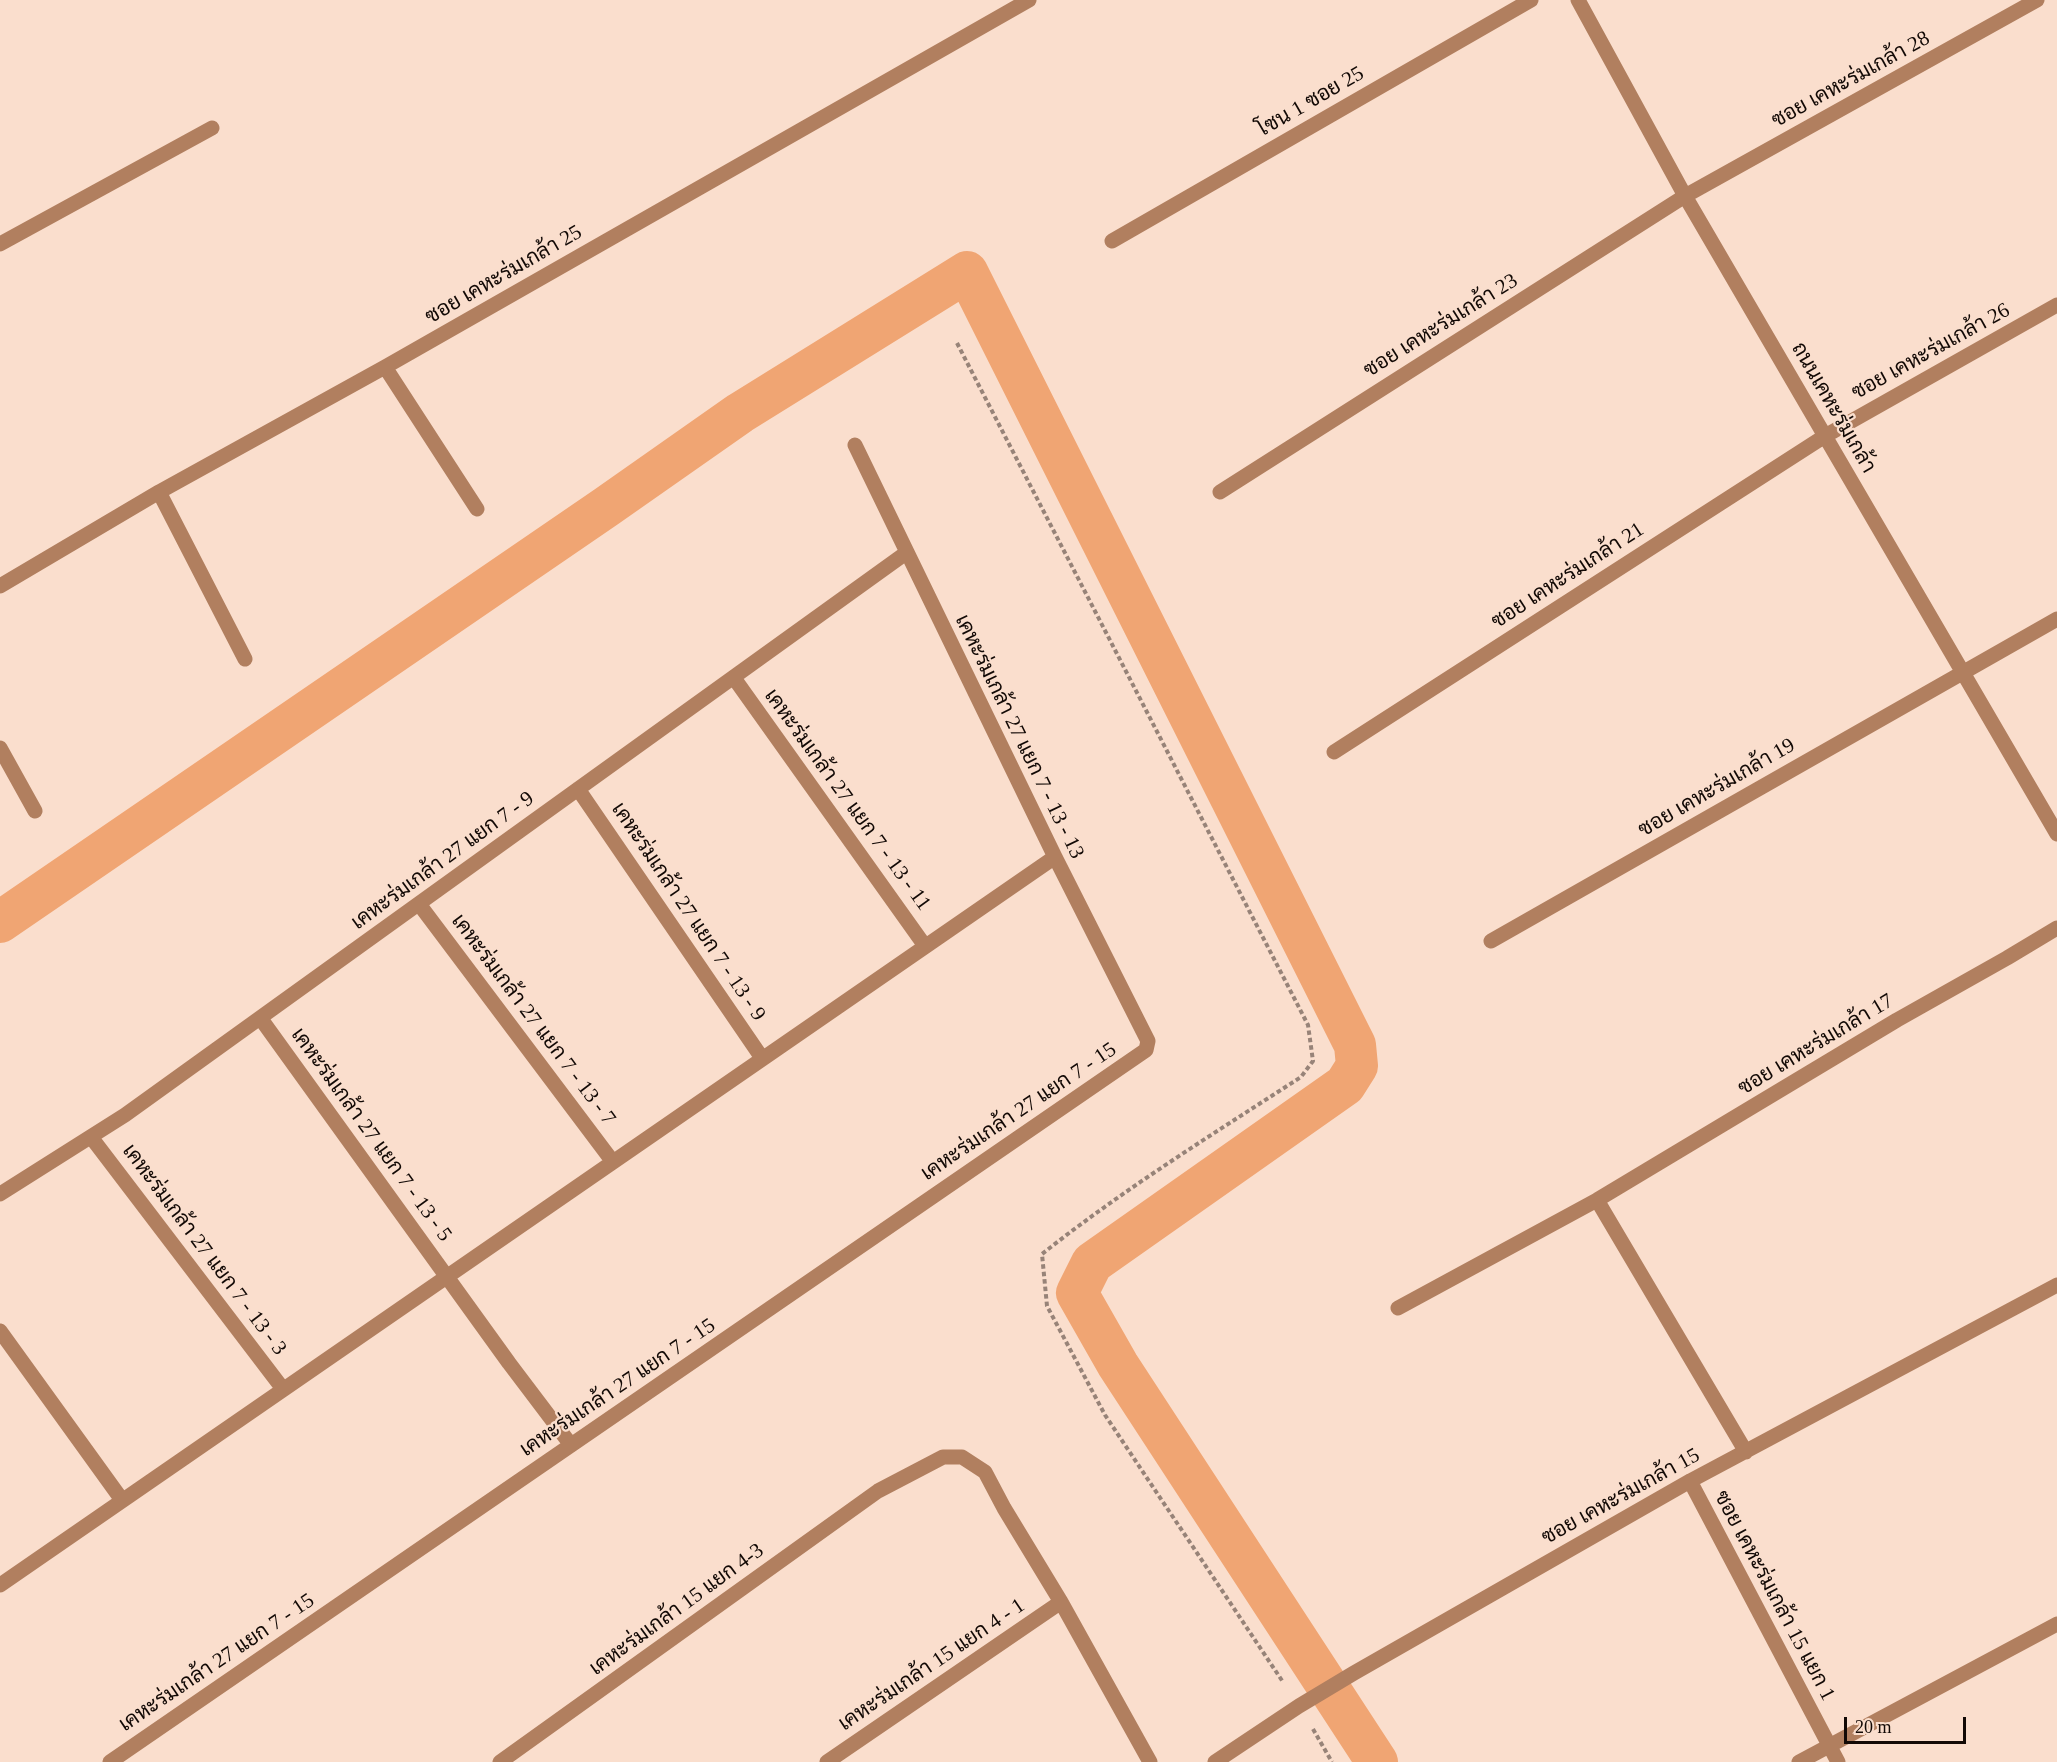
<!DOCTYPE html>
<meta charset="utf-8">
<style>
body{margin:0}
#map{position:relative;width:2057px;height:1762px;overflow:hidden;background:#fadecd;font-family:"Times New Roman",serif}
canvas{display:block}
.scale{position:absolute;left:1844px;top:1717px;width:122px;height:27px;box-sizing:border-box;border:3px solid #120905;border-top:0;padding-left:8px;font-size:18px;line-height:21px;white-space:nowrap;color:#120905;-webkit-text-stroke:4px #fadecd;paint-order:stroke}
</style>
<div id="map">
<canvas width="2057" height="1762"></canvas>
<div class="scale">20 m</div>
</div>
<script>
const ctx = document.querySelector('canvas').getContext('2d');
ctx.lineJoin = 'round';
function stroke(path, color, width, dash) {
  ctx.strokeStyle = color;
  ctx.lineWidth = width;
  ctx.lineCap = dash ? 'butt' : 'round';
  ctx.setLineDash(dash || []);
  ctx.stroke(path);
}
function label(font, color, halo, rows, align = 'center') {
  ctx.font = font + ' "Times New Roman",Sarabun,serif';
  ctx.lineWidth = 4.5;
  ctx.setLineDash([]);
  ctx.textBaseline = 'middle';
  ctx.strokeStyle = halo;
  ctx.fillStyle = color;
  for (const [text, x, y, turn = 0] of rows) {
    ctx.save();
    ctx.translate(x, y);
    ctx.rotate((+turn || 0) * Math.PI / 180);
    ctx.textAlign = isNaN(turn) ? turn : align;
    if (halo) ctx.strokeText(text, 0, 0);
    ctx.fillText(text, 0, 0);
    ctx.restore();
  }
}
stroke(new Path2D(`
 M0 922 606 507 740 413 967 272 1355 1045 1357 1066 1345 1085 1092 1263 1077 1293 1118 1365 1377 1762`), '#f0a573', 42);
stroke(new Path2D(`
 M957 343 1308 1025 1313 1061 1301 1077C1213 1134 1124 1189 1042 1254L1047 1306 1105 1415 1283 1682
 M1313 1729 1332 1762`), '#978378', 4, [4.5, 3]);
stroke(new Path2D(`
 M1578 0 1685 196 2057 834
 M1112 241 1531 0
 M0 244 212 128
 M385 367 477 509
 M159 492 245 659
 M1220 492 1685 196 2037 0
 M0 586 159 492 385 367 1029 0
 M734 678 925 946
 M0 748 35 811
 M1334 752 1825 436 2057 305
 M578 789 762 1058
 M419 904 613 1162
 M1491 941 2057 619
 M261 1019 509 1363 571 1445
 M91 1137 283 1389
 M0 1194 125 1115 906 553
 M1597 1200 1746 1452
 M1398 1308 1597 1200 1897 1020 2007 958 2057 928
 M0 1331 122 1500
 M1690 1481 1838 1762
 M0 1585 1055 857
 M110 1762 1146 1050 1148 1041 1055 857 855 445
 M500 1762 878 1491 943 1457H962L985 1472 1004 1508 1061 1602 1150 1762
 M827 1762 1061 1602
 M1215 1762 1299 1706 1354 1673 1690 1481 2057 1285
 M1799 1762 2057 1624`), '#b17f5f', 15);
label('21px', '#120905', '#fadecd', [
 ["ซอย เคหะร่มเกล้า 28",1851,80,-29],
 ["โซน 1 ซอย 25",1311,102,-30],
 ["ซอย เคหะร่มเกล้า 25",504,275,-30],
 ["ซอย เคหะร่มเกล้า 23",1441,326,-32],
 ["ซอย เคหะร่มเกล้า 26",1931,352,-29],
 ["ถนนเคหะร่มเกล้า",1833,408,60],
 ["ซอย เคหะร่มเกล้า 21",1568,576,-33],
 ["เคหะร่มเกล้า 27 แยก 7 - 13 - 13",1019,737,64],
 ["ซอย เคหะร่มเกล้า 19",1717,788,-30],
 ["เคหะร่มเกล้า 27 แยก 7 - 13 - 11",847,800,54],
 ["เคหะร่มเกล้า 27 แยก 7 - 9",443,861,-36],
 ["เคหะร่มเกล้า 27 แยก 7 - 13 - 9",688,912,56],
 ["เคหะร่มเกล้า 27 แยก 7 - 13 - 7",533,1020,53],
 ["ซอย เคหะร่มเกล้า 17",1816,1045,-31],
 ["เคหะร่มเกล้า 27 แยก 7 - 15",1019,1112,-34],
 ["เคหะร่มเกล้า 27 แยก 7 - 13 - 5",371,1135,54],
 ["เคหะร่มเกล้า 27 แยก 7 - 13 - 3",204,1250,53],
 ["เคหะร่มเกล้า 27 แยก 7 - 15",618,1388,-34],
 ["ซอย เคหะร่มเกล้า 15",1621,1497,-29],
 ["ซอย เคหะร่มเกล้า 15 แยก 1",1774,1596,62],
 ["เคหะร่มเกล้า 15 แยก 4-3",677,1610,-36],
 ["เคหะร่มเกล้า 27 แยก 7 - 15",217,1663,-34],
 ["เคหะร่มเกล้า 15 แยก 4 - 1",932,1665,-34]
]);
</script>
